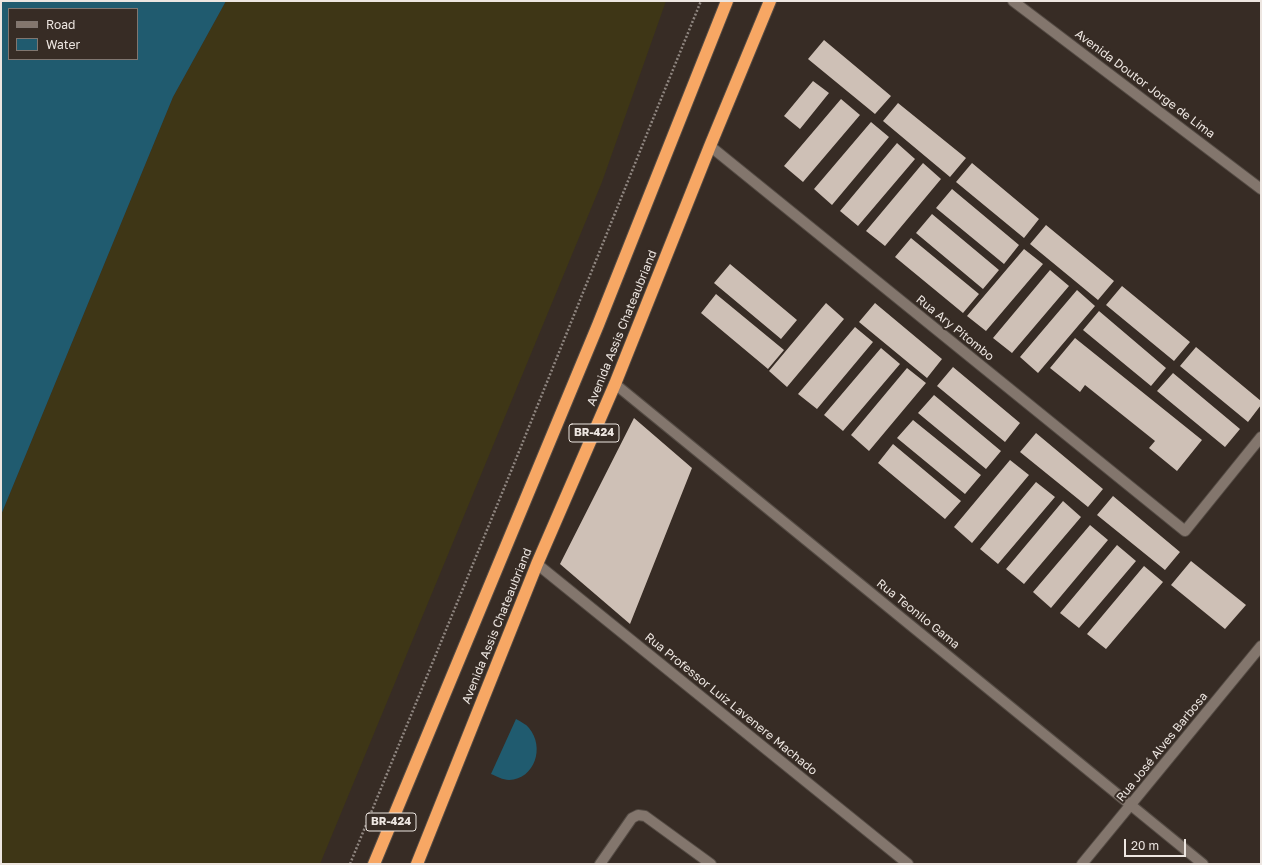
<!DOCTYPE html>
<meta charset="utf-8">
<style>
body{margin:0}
#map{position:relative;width:1262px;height:865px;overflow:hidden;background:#372c25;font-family:"Golos Text",sans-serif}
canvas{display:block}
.frame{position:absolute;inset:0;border:2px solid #ede6e1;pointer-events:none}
.legend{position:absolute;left:8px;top:8px;width:130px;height:52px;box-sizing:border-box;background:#372c25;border:1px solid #807670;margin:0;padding:5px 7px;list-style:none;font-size:12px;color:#ede6e1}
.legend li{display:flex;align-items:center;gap:8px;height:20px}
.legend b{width:20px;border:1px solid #807670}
.scale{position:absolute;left:1124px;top:839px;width:62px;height:18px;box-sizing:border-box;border:2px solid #ede6e1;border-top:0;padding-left:5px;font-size:12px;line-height:14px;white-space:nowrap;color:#ede6e1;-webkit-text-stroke:3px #372c25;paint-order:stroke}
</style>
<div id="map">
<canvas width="1262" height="865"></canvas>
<div class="frame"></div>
<ul class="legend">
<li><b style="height:5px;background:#83766d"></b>Road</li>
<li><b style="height:11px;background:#205b6f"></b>Water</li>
</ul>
<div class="scale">20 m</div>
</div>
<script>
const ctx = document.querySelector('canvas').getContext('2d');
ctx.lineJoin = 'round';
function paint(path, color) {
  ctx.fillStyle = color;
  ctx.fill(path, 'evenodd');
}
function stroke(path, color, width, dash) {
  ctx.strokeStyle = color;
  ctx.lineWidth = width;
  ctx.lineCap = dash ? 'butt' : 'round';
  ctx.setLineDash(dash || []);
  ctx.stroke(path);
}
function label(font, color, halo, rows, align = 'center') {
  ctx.font = font + ' "Golos Text",sans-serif';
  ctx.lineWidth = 4;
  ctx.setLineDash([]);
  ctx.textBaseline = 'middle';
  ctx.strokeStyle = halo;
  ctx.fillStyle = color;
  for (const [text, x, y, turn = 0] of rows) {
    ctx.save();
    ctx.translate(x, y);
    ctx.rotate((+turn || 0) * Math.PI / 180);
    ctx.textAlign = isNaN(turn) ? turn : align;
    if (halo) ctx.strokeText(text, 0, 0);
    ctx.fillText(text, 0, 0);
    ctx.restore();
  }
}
paint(new Path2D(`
 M226 1H666L602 182 320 864H1V515L173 97Z`), '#3e3616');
paint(new Path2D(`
 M1 1H226L173 97 1 515ZM9 9H137V59H9Z
 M516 719C521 722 526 724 529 728 545 747 535 779 509 780 503 780 496 776 491 774Z`), '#205b6f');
paint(new Path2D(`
 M824 40 891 96 875 114 808 59Z
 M813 81 829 93 800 129 784 116Z
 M841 99 860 115 803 182 784 166Z
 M898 103 966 158 950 177 883 121Z
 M871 122 889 137 832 205 814 189Z
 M897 143 915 159 858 226 840 211Z
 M923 163 941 179 885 246 866 231Z
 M972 163 1039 219 1024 238 956 182Z
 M952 189 1019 245 1004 264 936 208Z
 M932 214 999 270 983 289 916 233Z
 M1046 225 1114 281 1098 300 1030 244Z
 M911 238 979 294 963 313 895 257Z
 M1024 249 1043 264 986 331 967 316Z
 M730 264 797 320 781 339 714 283Z
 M1050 270 1069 286 1012 353 993 338Z
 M1122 286 1190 342 1174 361 1106 305Z
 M1077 290 1095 306 1038 373 1020 357Z
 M716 294 784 350 768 369 701 313Z
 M826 303 844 319 787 387 769 371Z
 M875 303 942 359 927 378 859 322Z
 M1099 311 1166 368 1151 386 1083 330Z
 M855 327 873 342 817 409 798 394Z
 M1075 338 1202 440 1177 471 1149 448 1155 441 1085 385 1080 392 1050 368Z
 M1196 347 1261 401V405L1248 422 1180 366Z
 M881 348 900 364 843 431 824 415Z
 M953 367 1020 423 1005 442 937 386Z
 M907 368 926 383 869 451 851 435Z
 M1173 373 1240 429 1225 447 1157 391Z
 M934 395 1001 451 986 469 918 413Z
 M634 418 692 468 630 624 560 564Z
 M913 420 981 475 965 494 897 438Z
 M1036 433 1103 489 1088 507 1020 452Z
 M893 444 961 501 945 519 878 463Z
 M1010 460 1029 475 972 543 954 527Z
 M1036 482 1055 497 998 564 980 549Z
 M1113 496 1180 552 1165 570 1097 515Z
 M1063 501 1081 517 1024 584 1006 569Z
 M1090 525 1108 540 1051 608 1033 592Z
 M1117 545 1136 561 1079 628 1060 613Z
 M1191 561 1246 605 1225 629 1171 585Z
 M1144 566 1163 582 1106 649 1087 634Z`), '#cec0b6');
const lane = new Path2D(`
 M600 864 632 818 638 815 645 816 711 864`);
const street = new Path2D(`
 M710 146 1185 531 1261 437
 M615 384 1203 864
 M537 564 908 864
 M1082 864 1261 646`);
const secondary = new Path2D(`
 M1013 1 1261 189`);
const highway = new Path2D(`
 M374 864 598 325 727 1
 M417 864 537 564 615 384 710 146 770 1`);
stroke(lane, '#544b44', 12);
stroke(street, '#544b44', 12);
stroke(secondary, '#544b44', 12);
stroke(highway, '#544b44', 14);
stroke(new Path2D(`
 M350 864 514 464 661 99 701 1`), '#8f8680', 2.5, [2, 2]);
stroke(lane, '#83766d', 10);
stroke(street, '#83766d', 10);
stroke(secondary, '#83766d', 10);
stroke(highway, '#f7a764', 12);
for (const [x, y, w] of [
 [594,433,50],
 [391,822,50]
]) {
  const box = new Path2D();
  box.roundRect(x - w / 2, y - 9, w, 18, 3);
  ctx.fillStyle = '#372c25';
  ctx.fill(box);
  stroke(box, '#ede6e1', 1);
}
label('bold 11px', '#ede6e1', null, [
 ["BR-424",594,433],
 ["BR-424",391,822]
]);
label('12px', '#ede6e1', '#372c25', [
 ["Avenida Doutor Jorge de Lima",1145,84,37],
 ["Avenida Assis Chateaubriand",622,328,-68],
 ["Rua Ary Pitombo",955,328,39],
 ["Rua Teonilo Gama",918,614,39],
 ["Avenida Assis Chateaubriand",497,626,-68],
 ["Rua Professor Luiz Lavenere Machado",731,704,39],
 ["Rua José Alves Barbosa",1162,747,-51]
]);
</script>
